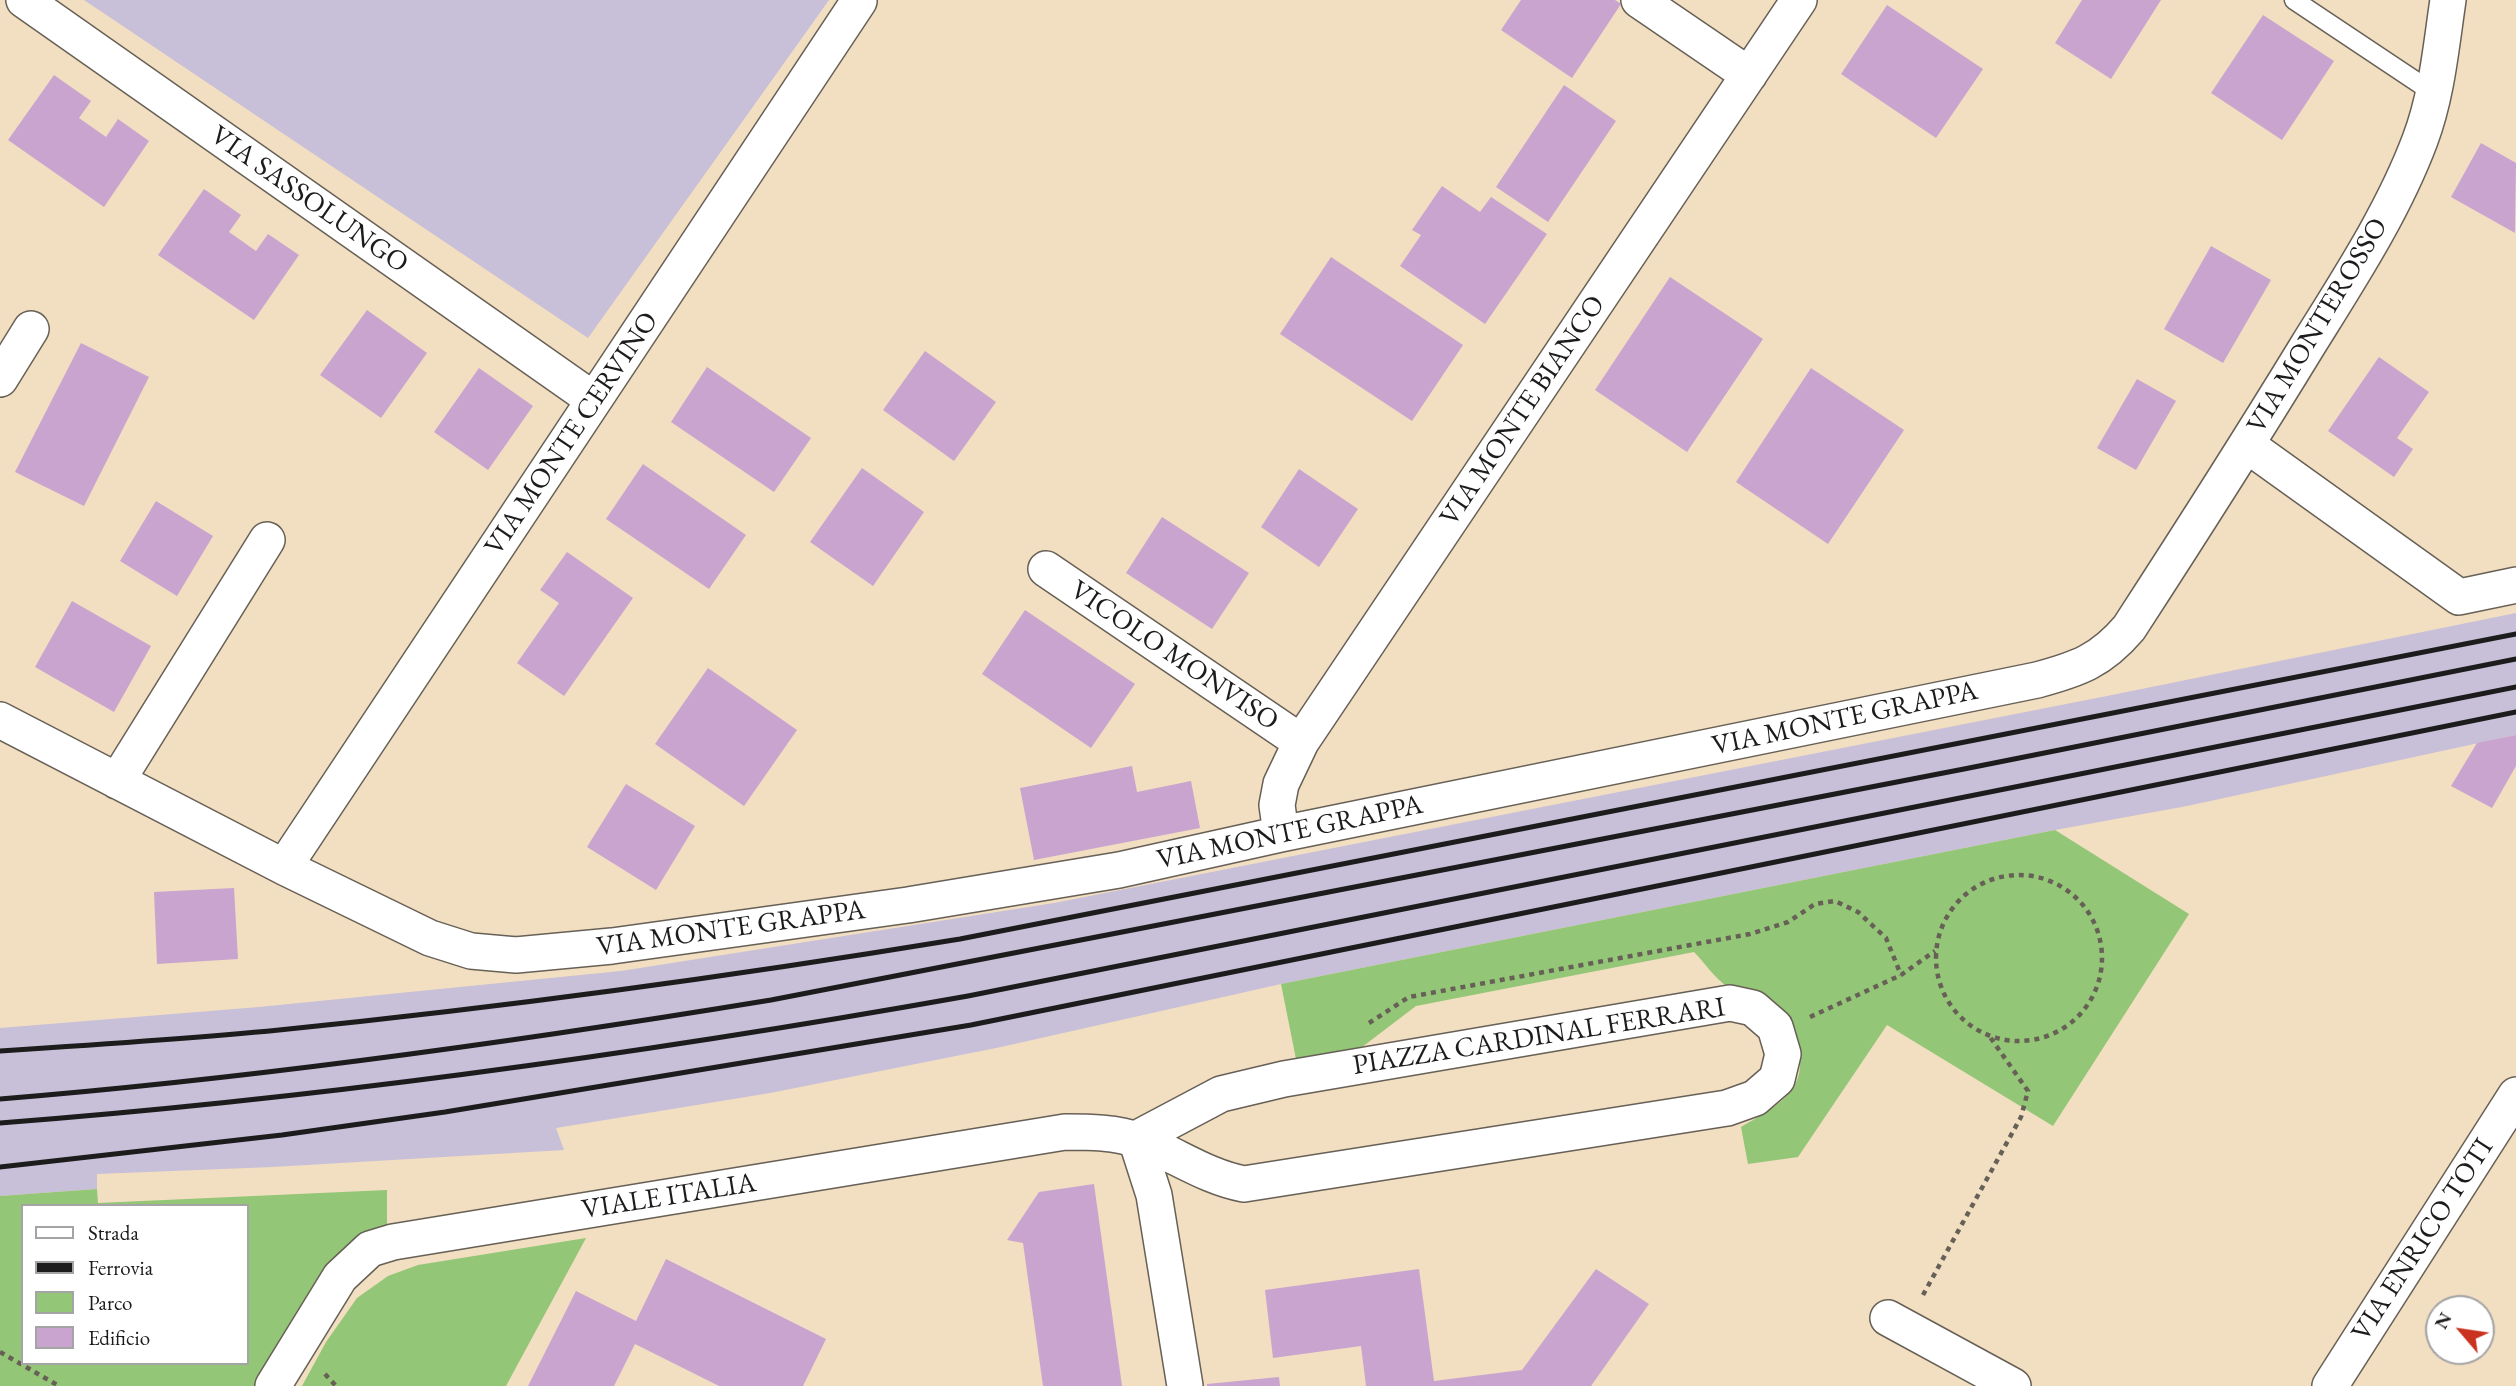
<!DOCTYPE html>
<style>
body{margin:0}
#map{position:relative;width:2516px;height:1386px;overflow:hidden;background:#f2dec1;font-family:"EB Garamond",serif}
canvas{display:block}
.legend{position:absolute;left:21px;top:1204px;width:228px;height:161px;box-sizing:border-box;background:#fff;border:2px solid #a4a4a4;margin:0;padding:9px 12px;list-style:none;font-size:21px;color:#1c1c1c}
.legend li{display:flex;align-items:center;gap:14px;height:35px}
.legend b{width:35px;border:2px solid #a4a4a4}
.north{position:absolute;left:2425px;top:1295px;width:70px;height:70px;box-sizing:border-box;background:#fff;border:2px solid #a4a4a4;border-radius:50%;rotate:299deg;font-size:19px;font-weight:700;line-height:28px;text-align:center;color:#1c1c1c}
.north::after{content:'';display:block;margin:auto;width:24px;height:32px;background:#c8321e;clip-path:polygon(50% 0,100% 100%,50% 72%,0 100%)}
</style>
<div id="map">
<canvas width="2516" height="1386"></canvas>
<ul class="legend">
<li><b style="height:9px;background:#fff"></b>Strada</li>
<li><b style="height:9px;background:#1c1c1c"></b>Ferrovia</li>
<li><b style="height:19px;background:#93c676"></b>Parco</li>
<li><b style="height:19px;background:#c9a4cf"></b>Edificio</li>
</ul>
<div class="north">N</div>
</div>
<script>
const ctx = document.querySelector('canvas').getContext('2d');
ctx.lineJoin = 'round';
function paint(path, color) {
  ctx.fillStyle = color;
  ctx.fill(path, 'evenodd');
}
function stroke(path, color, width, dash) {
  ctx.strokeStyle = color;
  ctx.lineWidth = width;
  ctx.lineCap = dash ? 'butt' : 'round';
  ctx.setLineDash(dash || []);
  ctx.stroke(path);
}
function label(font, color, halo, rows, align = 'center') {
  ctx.font = font + ' "EB Garamond",serif';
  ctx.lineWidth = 6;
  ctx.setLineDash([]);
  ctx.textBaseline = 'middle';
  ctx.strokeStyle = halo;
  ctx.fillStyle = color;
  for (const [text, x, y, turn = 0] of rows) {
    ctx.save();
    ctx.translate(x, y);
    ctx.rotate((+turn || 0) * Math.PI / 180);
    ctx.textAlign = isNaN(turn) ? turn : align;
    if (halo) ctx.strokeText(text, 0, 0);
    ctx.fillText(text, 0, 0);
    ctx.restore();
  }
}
paint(new Path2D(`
 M84 0H829L588 338Z
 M2516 613V735L2187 806 2055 830 1281 984 1001 1047 770 1093 556 1128 564 1150 272 1167 97 1174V1189L0 1196V1028L259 1007 621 971 1054 903 2112 695Z`), '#c8bfd8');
paint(new Path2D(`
 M2055 830 2189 914 2053 1126 1887 1025 1798 1157 1748 1164 1741 1127C1783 1103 1814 1087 1794 1033 1791 1023 1782 1007 1774 1001 1760 993 1739 994 1728 987 1715 979 1704 962 1694 952L1416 1006 1345 1060 1298 1069 1281 984Z
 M97 1189 98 1203 387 1190V1231L351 1242 331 1261 256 1386H0V1196ZM23 1206H247V1363H23Z
 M586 1238 506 1386H302L326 1342 357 1298 388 1276 418 1265Z`), '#93c676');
paint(new Path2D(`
 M1521 0H1615L1621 4 1572 78 1501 30Z
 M2082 0H2161L2111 79 2055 43Z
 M1887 5 1983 69 1936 138 1841 74Z
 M2263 15 2334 61 2282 140 2211 93Z
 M54 75 91 101 79 118 106 137 118 119 149 141 104 207 8 140Z
 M1564 85 1616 121 1548 222 1496 187Z
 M2481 143 2516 163 2515 233 2451 197Z
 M1442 186 1480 212 1491 197 1547 234 1485 324 1400 266 1421 235 1412 230Z
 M204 189 241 215 229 232 256 251 268 234 299 255 254 320 158 255Z
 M2211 246 2271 280 2223 363 2164 329Z
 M1331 257 1463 345 1412 421 1280 334Z
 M1670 277 1763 339 1687 452 1595 390Z
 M367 310 427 353 381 418 320 375Z
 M81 343 149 377 84 506 15 472Z
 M925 351 996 402 954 461 883 410Z
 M2379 357 2429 392 2397 438 2413 449 2394 477 2328 431Z
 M707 367 811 438 774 492 671 422Z
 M479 368 533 406 488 470 434 432Z
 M1811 368 1904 430 1828 544 1736 482Z
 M2137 379 2176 401 2136 470 2097 448Z
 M643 464 746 535 709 589 606 519Z
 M862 468 924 512 873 586 810 542Z
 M1299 469 1358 509 1319 567 1261 527Z
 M156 501 213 536 177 596 120 561Z
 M1162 517 1249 573 1212 629 1126 573Z
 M567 552 633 598 564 696 517 663 559 603 540 590Z
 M72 601 151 646 114 712 35 667Z
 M1025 610 1135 684 1091 748 982 674Z
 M708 668 797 730 744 806 655 744Z
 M2516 735V766L2492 808 2451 786 2477 743Z
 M1132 766 1137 792 1191 781 1200 828 1034 860 1020 788Z
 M626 784 695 826 656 890 587 847Z
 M234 888 238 959 157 964 154 892Z
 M1094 1184 1122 1386H1043L1023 1243 1007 1240 1039 1192Z
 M666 1259 826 1339 803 1386H719L635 1344 614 1386H528L576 1291 636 1321Z
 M1419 1269 1434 1381 1522 1370 1596 1269 1649 1304 1591 1386H1366L1361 1346 1273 1358 1265 1290Z
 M1279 1377 1280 1386H1207V1384Z`), '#c9a4cf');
const lane = new Path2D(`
 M2294 0 2435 94`);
const street = new Path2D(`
 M24 0 594 400
 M1639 0 1749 75
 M0 379 31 329
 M2247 445 2459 597 2516 585
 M1046 569 1301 742
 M0 720 284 867 430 938 471 951 516 955 612 946 908 905 1119 870 1281 834 2037 680C2078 669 2101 661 2129 628 2190 534 2250 440 2308 345 2349 279 2393 212 2420 140 2437 95 2441 47 2448 0
 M117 781 267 540
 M1281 834 1277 805 1281 784 1301 742 1799 0
 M284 867 859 1 857 0
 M1136 1139 1154 1195 1185 1386
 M1888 1318 2013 1386
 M273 1386 340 1277 370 1249 393 1242 1065 1132C1089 1132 1116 1132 1140 1141 1175 1154 1206 1177 1244 1184L1727 1108 1755 1098 1777 1079 1783 1054 1775 1027 1753 1008 1730 1003 1284 1079 1221 1094 1136 1139
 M2330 1386 2516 1095`);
stroke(lane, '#676056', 21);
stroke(street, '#676056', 38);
stroke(new Path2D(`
 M1936 958a83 83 0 1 1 166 0a83 83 0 1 1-166 0Z
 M1810 1017 1901 975 1935 951
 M1369 1023 1409 997 1750 934 1788 922 1815 904 1835 901 1858 912 1886 938 1901 975
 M1923 1295 2021 1117 2028 1091 1990 1037
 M0 1352 59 1386
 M325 1374 336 1386`), '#676056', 4.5, [5, 5]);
stroke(lane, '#fff', 18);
stroke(street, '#fff', 35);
stroke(new Path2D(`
 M0 1051C93 1045 186 1039 279 1030 507 1007 734 976 960 939L2516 634
 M0 1099C258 1078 515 1042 771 1000L1964 769 2516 659
 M0 1123C325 1098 647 1053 968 996L2516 687
 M0 1167 282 1135 445 1112 971 1025 2516 712`), '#1c1c1c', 5);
label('28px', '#1c1c1c', '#fff', [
 ["VIA SASSOLUNGO",309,200,35],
 ["VIA MONTEROSSO",2318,326,-59],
 ["VIA MONTE BIANCO",1523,411,-56],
 ["VIA MONTE CERVINO",572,434,-56],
 ["VICOLO MONVISO",1174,656,34],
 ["VIA MONTE GRAPPA",1845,719,-12],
 ["VIA MONTE GRAPPA",1290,833,-12],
 ["VIA MONTE GRAPPA",731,929,-8],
 ["PIAZZA CARDINAL FERRARI",1539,1037,-9],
 ["VIALE ITALIA",669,1197,-9],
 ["VIA ENRICO TOTI",2423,1240,-57]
]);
</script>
